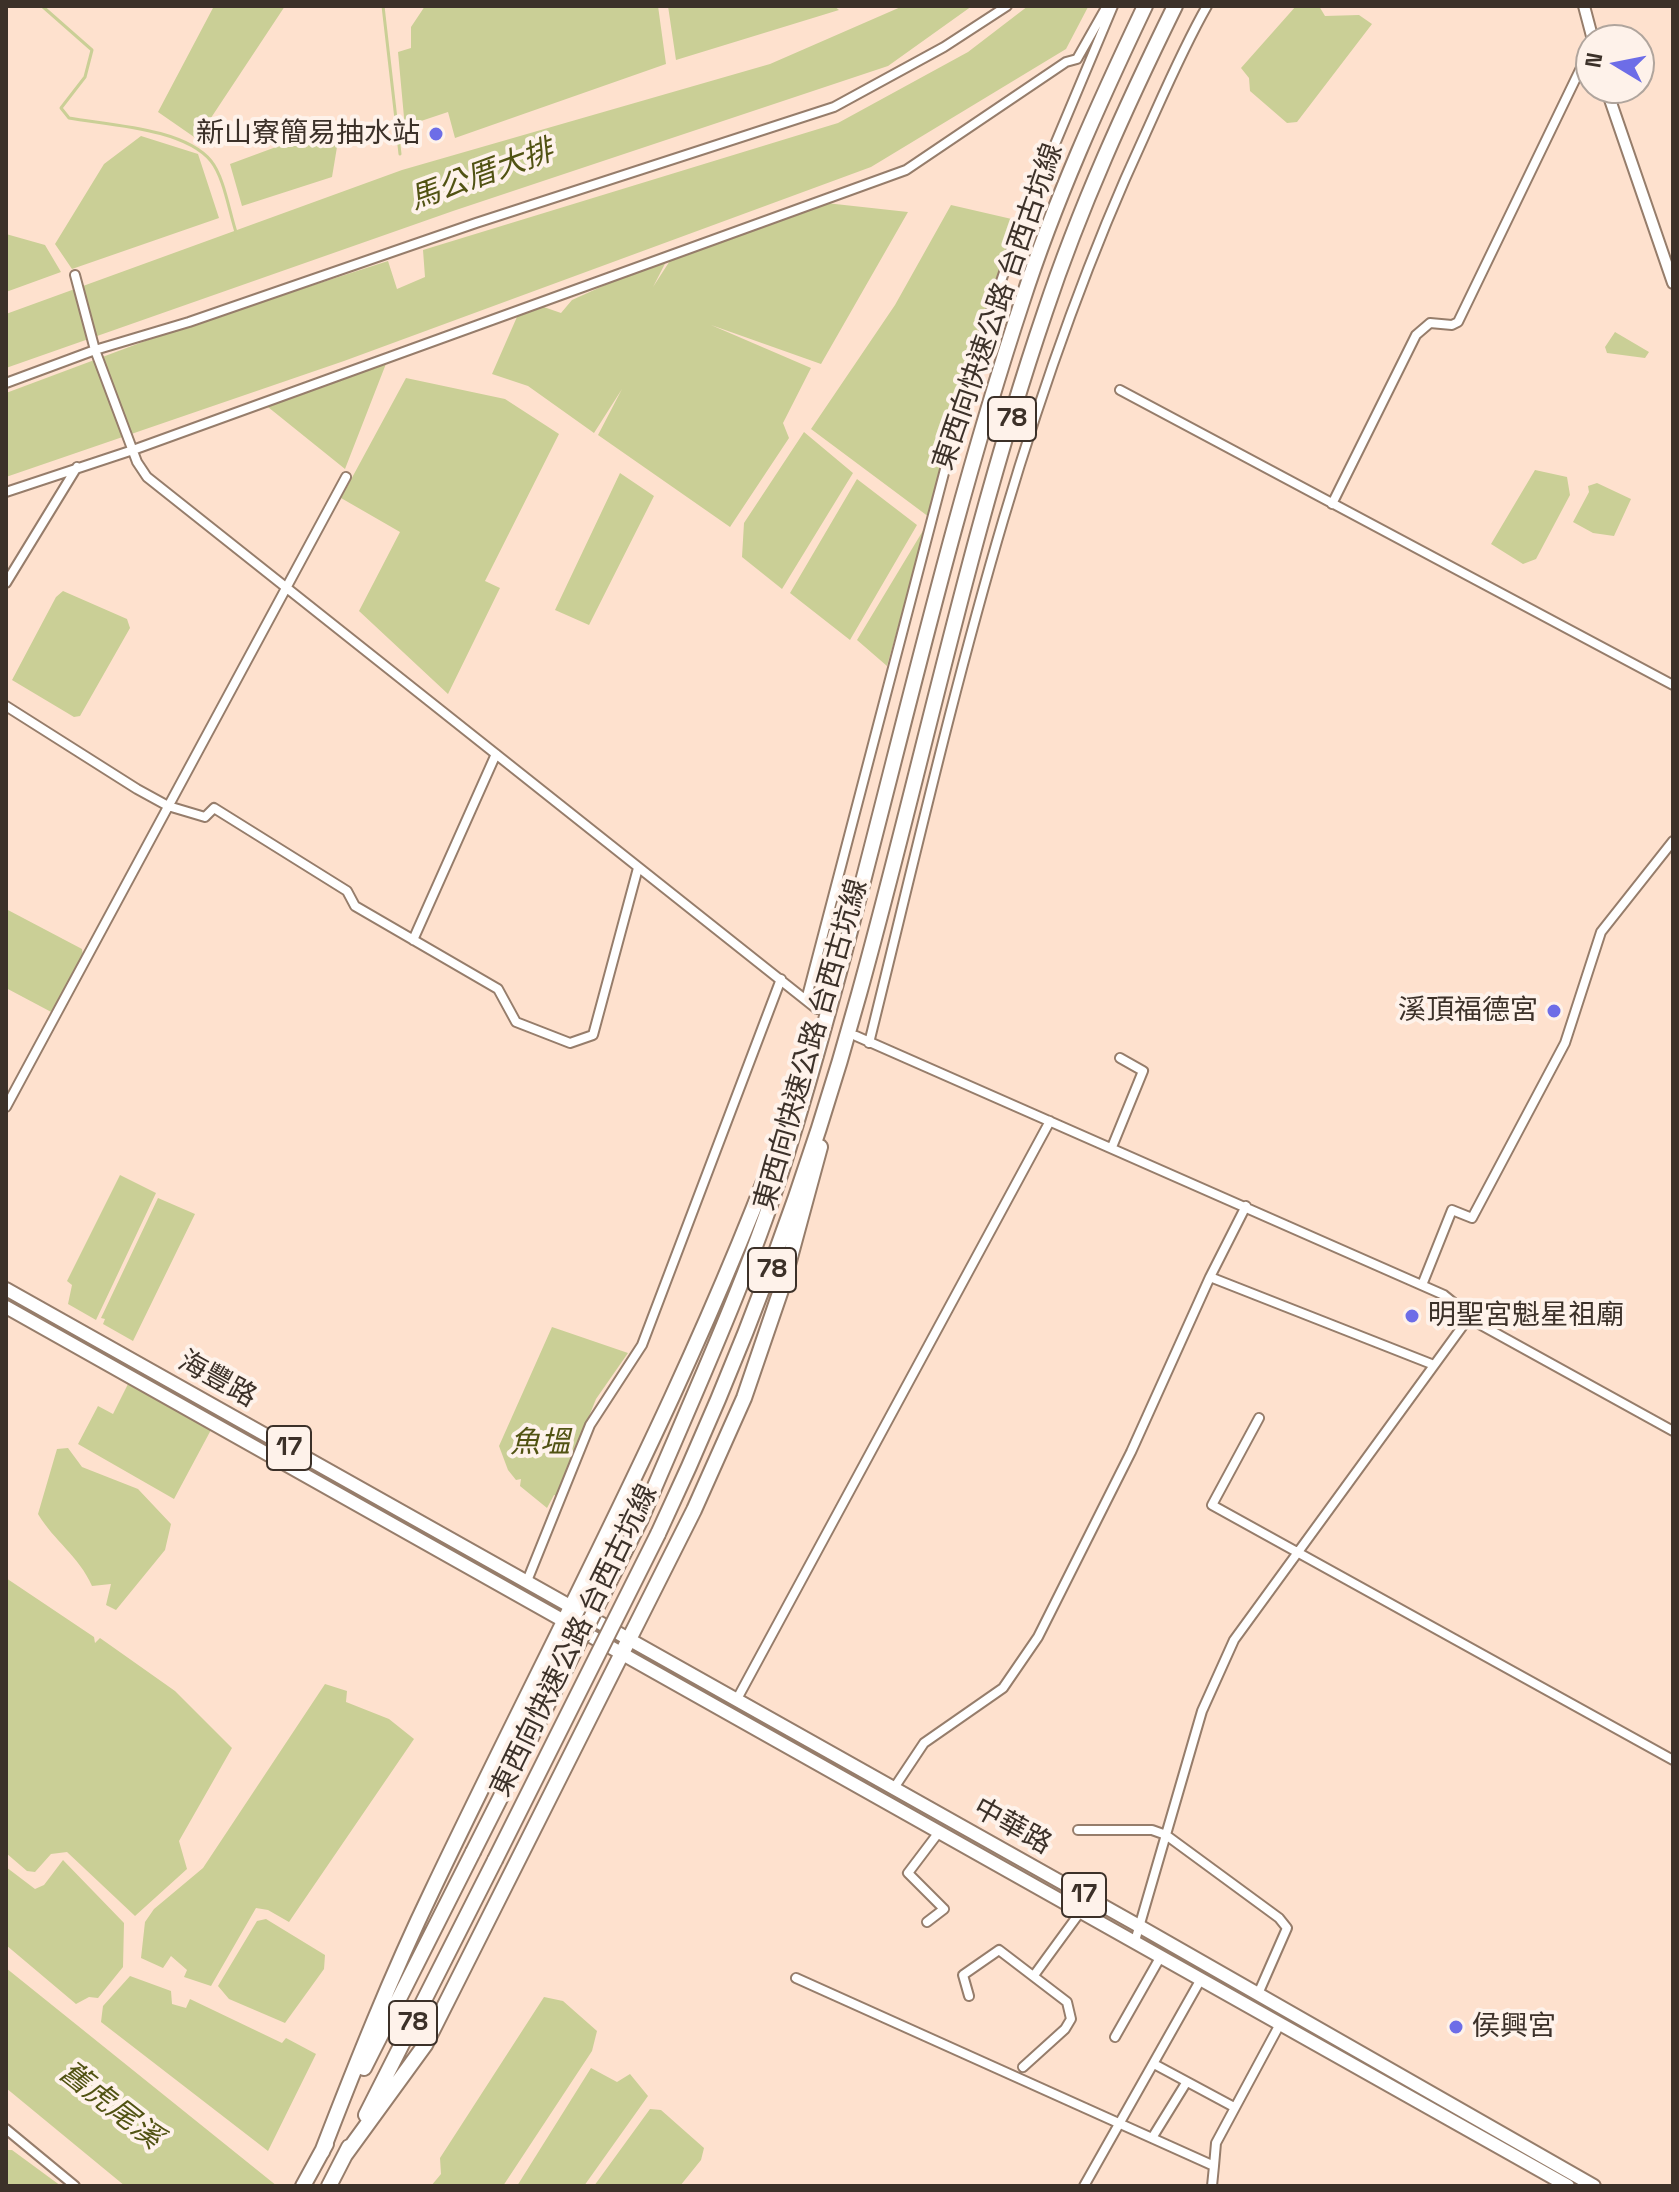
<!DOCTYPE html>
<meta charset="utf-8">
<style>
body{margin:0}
#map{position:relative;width:1679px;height:2192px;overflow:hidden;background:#fee1ce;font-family:"Space Grotesk",sans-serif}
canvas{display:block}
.frame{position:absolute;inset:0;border:8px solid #3c3129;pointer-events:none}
.north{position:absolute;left:1575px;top:24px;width:80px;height:80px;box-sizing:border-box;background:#fef2ea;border:2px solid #b0a59d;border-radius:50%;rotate:280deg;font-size:22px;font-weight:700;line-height:32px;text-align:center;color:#3c3129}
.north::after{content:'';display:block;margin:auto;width:28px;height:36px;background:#6d6de7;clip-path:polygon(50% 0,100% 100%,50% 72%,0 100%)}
</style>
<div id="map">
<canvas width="1679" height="2192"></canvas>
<div class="frame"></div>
<div class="north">N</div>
</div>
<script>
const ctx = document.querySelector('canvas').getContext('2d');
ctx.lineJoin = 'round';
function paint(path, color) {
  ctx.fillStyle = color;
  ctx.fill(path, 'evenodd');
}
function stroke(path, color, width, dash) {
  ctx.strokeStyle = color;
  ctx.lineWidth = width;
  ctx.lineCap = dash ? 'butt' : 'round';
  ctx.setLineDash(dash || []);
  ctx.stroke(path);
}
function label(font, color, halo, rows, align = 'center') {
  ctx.font = font + ' "Space Grotesk","Noto Sans TC",sans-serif';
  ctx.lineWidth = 8;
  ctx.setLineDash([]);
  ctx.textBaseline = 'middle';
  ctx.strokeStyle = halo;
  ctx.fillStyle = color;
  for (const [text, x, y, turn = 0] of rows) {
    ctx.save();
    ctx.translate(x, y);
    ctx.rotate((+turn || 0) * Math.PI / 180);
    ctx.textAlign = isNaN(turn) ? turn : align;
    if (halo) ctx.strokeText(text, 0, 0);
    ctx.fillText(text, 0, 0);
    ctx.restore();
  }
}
paint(new Path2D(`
 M214 6H285L197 139 158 112Z
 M425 6H658L666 64 455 138 448 112 418 122V131L406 139 398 52 411 48V27Z
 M668 6H834L839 10 676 60Z
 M903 6H972L888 66 453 211 6 368V314L402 170 770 64Z
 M1028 6 1088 7 1066 49 871 167 344 361 6 477V393L180 328 388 261 397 289 425 277 423 250 838 123 968 52Z
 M1296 6H1319L1325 16 1359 15 1372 24 1297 122 1287 123 1250 91 1249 78 1241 68Z
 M341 123 332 177 242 206 230 164Z
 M141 136 198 154 219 218 72 269 55 244 104 164Z
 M826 203 908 212 821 364 711 325 811 368 783 423 789 438 730 527 598 435 622 389 594 433 528 386 492 374 520 310 535 304 561 313 572 300 669 256 653 287 673 256Z
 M951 205 1016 220 969 366 929 517 811 429 895 305Z
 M6 234 45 245 61 272 6 292Z
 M1615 332 1649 352 1645 358 1607 353 1605 347Z
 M389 356 345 469 263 403Z
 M406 378 505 399 559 434 485 581 500 588 448 694 359 611 400 532 341 498Z
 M804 432 853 473 782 589 742 557 744 523Z
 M1535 470 1567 477 1570 495 1536 559 1523 564 1491 544Z
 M620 473 654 496 589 625 555 610Z
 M857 479 917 525 850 640 790 593Z
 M1597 483 1631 499 1614 536 1593 533 1573 522 1589 492 1588 486Z
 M927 524 887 666 857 640Z
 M63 591 127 619 130 628 80 716 74 717 12 680 56 597Z
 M6 909 82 949 84 964 55 1014 6 988Z
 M120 1175 156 1193 96 1320 68 1304 72 1285 67 1281Z
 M158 1198 195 1214 133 1341 103 1324 105 1319 101 1318Z
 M552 1327 628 1353 596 1399 557 1496 554 1495 547 1508 520 1486 521 1479 516 1480 508 1470 499 1446Z
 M131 1378 164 1404 212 1428 174 1499 78 1444 98 1406 113 1414Z
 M68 1448 82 1467 138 1489 171 1524 165 1550 116 1610 106 1605 111 1584 92 1586C79 1556 54 1541 38 1514L57 1449Z
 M6 1578 94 1637 95 1643 100 1638 175 1691 232 1748 179 1841 187 1869 135 1916 67 1852 51 1854 35 1872 27 1871 6 1853Z
 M325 1684 347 1691 346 1702 389 1719 414 1739 289 1922 268 1910 256 1908 211 1986 184 1977 187 1970 171 1956 163 1968 141 1958 145 1922 154 1909 203 1868Z
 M63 1860 124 1923 123 1967 98 1998 89 1997 76 2004 6 1945V1867L35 1889 44 1885Z
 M266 1919 325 1955 324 1969 285 2023 229 1999 218 1986 257 1921Z
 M6 1968 277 2186H125L6 2088Z
 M130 1976 171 1991 172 2004 186 2008 190 1999 282 2043 286 2038 316 2054 268 2151 101 2022 103 2006Z
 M544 1997 563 2001 597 2031 592 2051 503 2186H431L441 2174 440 2158Z
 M591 2068 617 2082 630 2074 648 2096 584 2186H517Z
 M650 2109 661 2110 704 2148 701 2160 680 2186H594Z
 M6 2150H12L61 2186H6Z`), '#cacf96');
stroke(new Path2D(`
 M42 6 92 50 85 77 61 108 69 118C108 125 184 128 211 161 224 177 229 211 236 232
 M383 6 400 154`), '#cacf96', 3);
const minor = new Path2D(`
 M75 275 95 350 137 462 147 477 817 1009
 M6 383 95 350 189 322 476 223 834 107 944 47 1007 6
 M1120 390 1673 685
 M6 492 133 450 906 170 1066 62 1077 59 1107 6
 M1332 504 1416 335 1430 323 1452 325 1458 322 1591 47
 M6 583 77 467
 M6 706 137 789 168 806 205 817 214 808 347 891 355 906 498 989 516 1022 570 1043 593 1035 638 868
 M413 940 496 754
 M806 1000 971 370 1016 237 1113 6
 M856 1036 1444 1295 1481 1325 1673 1431
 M869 1043C945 737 1011 424 1144 137 1164 93 1183 48 1207 6
 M6 1107 346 477
 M1112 1147 1143 1071 1120 1058
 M1210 1277 1434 1365
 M1422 1285 1452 1210 1472 1218 1565 1043 1601 932 1673 841
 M1259 1418 1212 1505 1673 1760
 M527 1581 590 1425 642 1345 781 979
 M737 1699 1050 1121
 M894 1788 924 1743 1003 1688 1038 1637 1131 1452 1210 1277 1246 1206
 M1078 1830H1152L1166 1835 1279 1918 1287 1928 1258 1994
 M927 1922 944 1909 908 1873 939 1832
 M1135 1941 1202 1711 1234 1640 1470 1316
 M1035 1974 1081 1911
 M796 1978 1214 2166 1216 2143 1280 2024
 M969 1996 963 1975 999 1950 1067 2002 1071 2019 1065 2029 1023 2067
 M1115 2037 1161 1956
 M1154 2064 1234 2107
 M6 2129 75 2186
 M1152 2138 1186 2083
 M1084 2186 1201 1979
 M1212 2186 1214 2166`);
const tertiary = new Path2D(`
 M1584 6 1593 40
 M1606 88 1673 283`);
const primary = new Path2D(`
 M6 1289 1139 1926 1594 2186
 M6 1307 1568 2186`);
const trunk = new Path2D(`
 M641 1519C693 1396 750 1275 789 1147 875 867 930 580 1022 302 1055 200 1099 103 1145 6
 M658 1534C740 1360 808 1180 859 994 922 767 969 535 1045 312 1080 207 1126 106 1175 6
 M364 2068 473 1852
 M366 2115 495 1860
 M322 2152C356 2064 391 1976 432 1891 555 1632 695 1378 792 1107
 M345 2155 425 2045 694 1510 744 1398 782 1287 820 1147
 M303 2186 326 2144
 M329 2186 349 2147`);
stroke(minor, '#967d6b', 12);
stroke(tertiary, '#967d6b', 14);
stroke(primary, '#967d6b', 16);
stroke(trunk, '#967d6b', 18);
stroke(minor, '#fff', 8);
stroke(tertiary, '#fff', 10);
stroke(primary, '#fff', 12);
stroke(trunk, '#fff', 14);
const trunkBridge = new Path2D(`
 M473 1852 641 1519
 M495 1860 658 1534`);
stroke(trunkBridge, '#967d6b', 18, []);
stroke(trunkBridge, '#fff', 14);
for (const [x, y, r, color] of [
 [436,134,8,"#6d6de7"],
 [1554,1011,8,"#6d6de7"],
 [1412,1316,8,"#6d6de7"],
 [1456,2027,8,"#6d6de7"]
]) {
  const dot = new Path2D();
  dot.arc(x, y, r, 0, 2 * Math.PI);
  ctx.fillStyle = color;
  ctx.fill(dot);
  stroke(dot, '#fef2ea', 3);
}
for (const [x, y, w] of [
 [1012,419,48],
 [772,1270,48],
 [289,1448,44],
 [1084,1895,44],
 [413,2023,48]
]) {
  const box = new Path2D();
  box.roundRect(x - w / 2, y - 22, w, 44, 6);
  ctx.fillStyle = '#fef2ea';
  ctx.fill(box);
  stroke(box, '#3c3129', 2);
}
label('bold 26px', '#3c3129', null, [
 ["78",1012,419],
 ["78",772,1270],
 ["17",289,1448],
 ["17",1084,1895],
 ["78",413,2023]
]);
label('28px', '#3c3129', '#fef2ea', [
 ["新山寮簡易抽水站",420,134],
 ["溪頂福德宮",1538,1011],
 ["明聖宮魁星祖廟",1428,1316,"left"],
 ["侯興宮",1472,2027,"left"]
], 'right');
label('28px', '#3c3129', '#fef2ea', [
 ["東西向快速公路 台西古坑線",999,307,-71],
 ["東西向快速公路 台西古坑線",812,1045,-74],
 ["海豐路",217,1380,29],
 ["東西向快速公路 台西古坑線",575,1641,-64],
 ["中華路",1012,1827,29]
]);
label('italic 30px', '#515313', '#fef2ea', [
 ["馬公厝大排",482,176,-20],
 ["魚塭",540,1444],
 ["舊虎尾溪",110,2106,38]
]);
</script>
